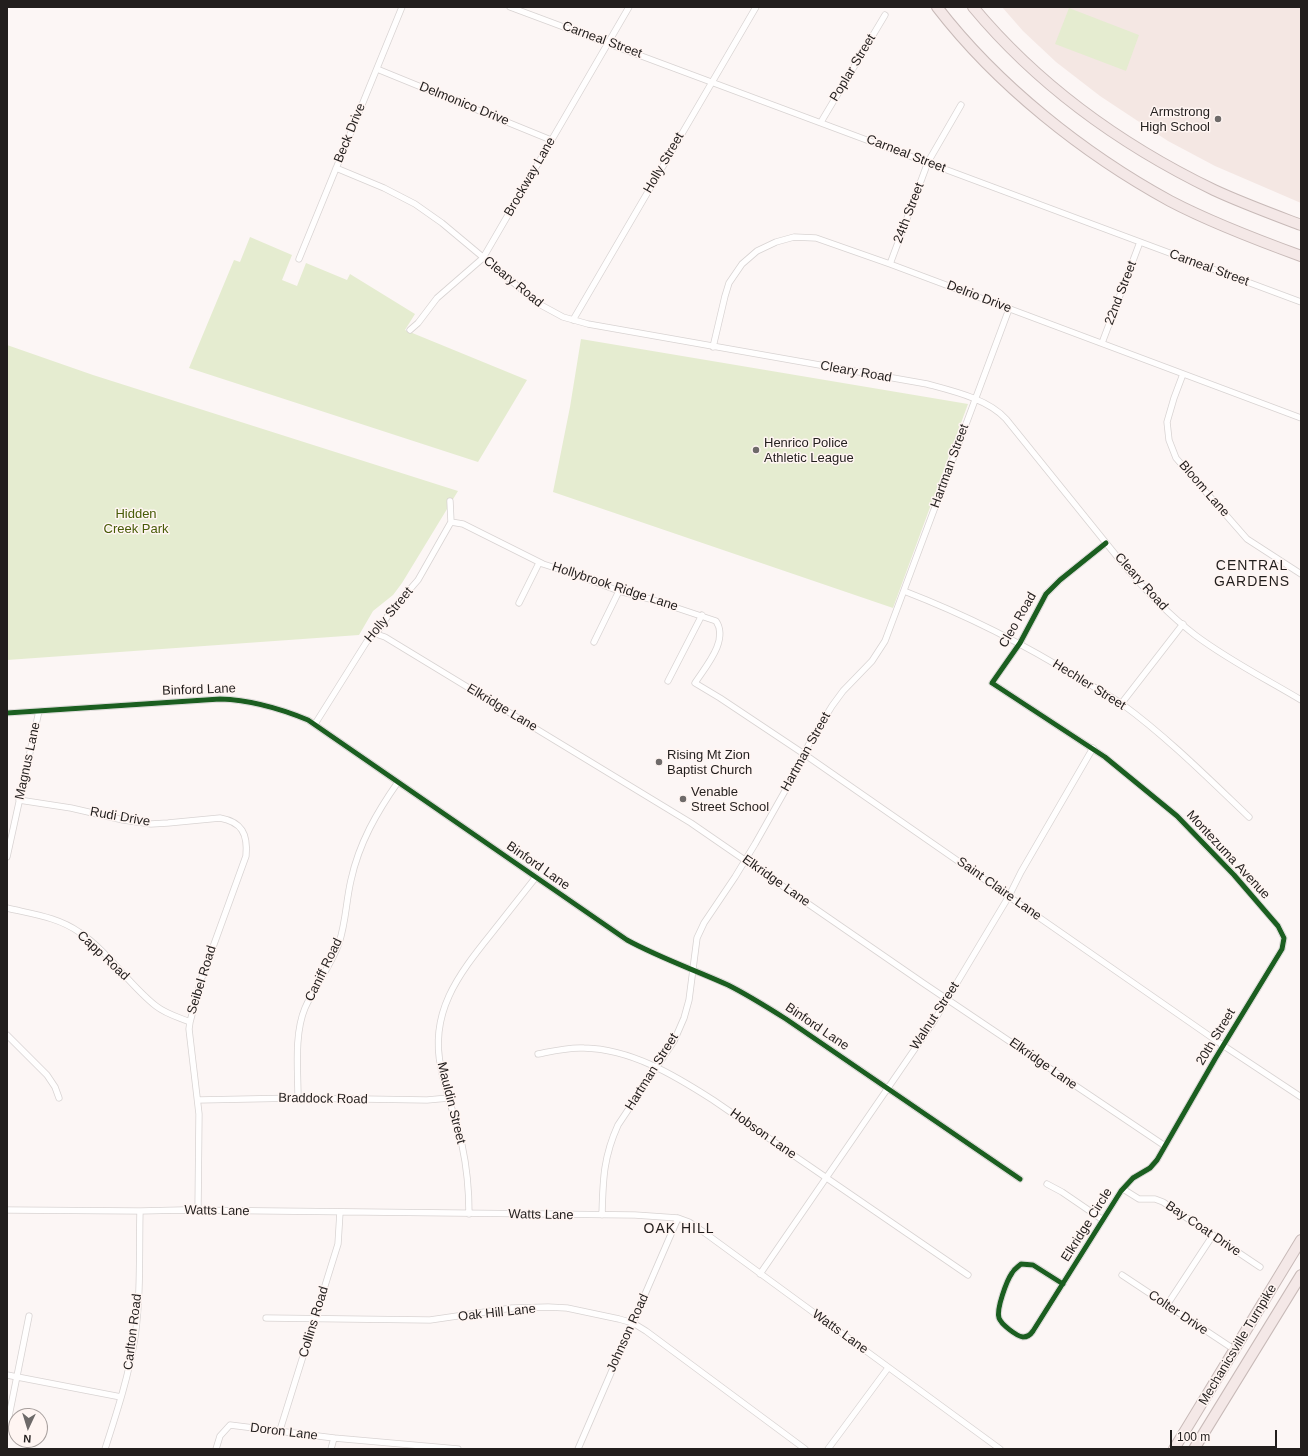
<!DOCTYPE html>
<style>
body{margin:0}
#map{position:relative;width:1308px;height:1456px;overflow:hidden;background:#fcf6f5;font-family:Helvetica,sans-serif}
canvas{display:block}
.frame{position:absolute;inset:0;border:8px solid #221e1d;pointer-events:none}
.north{position:absolute;left:8px;top:1408px;width:40px;height:40px;box-sizing:border-box;background:#fff5f2;border:1px solid #a79f9d;border-radius:50%;rotate:184deg;font-size:11px;font-weight:700;line-height:16px;text-align:center;color:#221e1d}
.north::after{content:'';display:block;margin:auto;width:14px;height:18px;background:#6e6a69;clip-path:polygon(50% 0,100% 100%,50% 72%,0 100%)}
.scale{position:absolute;left:1170px;top:1430px;width:107px;height:18px;box-sizing:border-box;border:2px solid #221e1d;border-top:0;padding-left:5px;font-size:12px;line-height:14px;white-space:nowrap;color:#221e1d;-webkit-text-stroke:3px #fff5f2;paint-order:stroke}
</style>
<div id="map">
<canvas width="1308" height="1456"></canvas>
<div class="frame"></div>
<div class="north">N</div>
<div class="scale">100 m</div>
</div>
<script>
const ctx = document.querySelector('canvas').getContext('2d');
ctx.lineJoin = 'round';
function paint(path, color) {
  ctx.fillStyle = color;
  ctx.fill(path, 'evenodd');
}
function stroke(path, color, width, dash) {
  ctx.strokeStyle = color;
  ctx.lineWidth = width;
  ctx.lineCap = dash ? 'butt' : 'round';
  ctx.setLineDash(dash || []);
  ctx.stroke(path);
}
function label(font, color, halo, rows, align = 'center') {
  ctx.font = font + ' Helvetica,sans-serif';
  ctx.lineWidth = 3;
  ctx.setLineDash([]);
  ctx.textBaseline = 'middle';
  ctx.strokeStyle = halo;
  ctx.fillStyle = color;
  for (const [text, x, y, turn = 0] of rows) {
    ctx.save();
    ctx.translate(x, y);
    ctx.rotate((+turn || 0) * Math.PI / 180);
    ctx.textAlign = isNaN(turn) ? turn : align;
    if (halo) ctx.strokeText(text, 0, 0);
    ctx.fillText(text, 0, 0);
    ctx.restore();
  }
}
paint(new Path2D(`
 M1002 7H1301V203L1215 166 1168 141 1100 96 1056 62 1023 31Z`), '#f4e7e3');
paint(new Path2D(`
 M1069 8 1139 35 1126 71 1055 44Z
 M250 237 292 255 282 280 297 286 306 263 347 280 350 274 415 314 405 330 527 380 478 462 189 368 234 260 240 262Z
 M581 339 968 404 893 608 553 492 570 407Z
 M7 345 93 375 458 491 402 583 393 595 373 611 359 635 7 660Z`), '#e5ecd0');
const street = new Path2D(`
 M510 7 1301 302
 M377 69 551 140
 M821 122 885 15
 M336 168 384 188 415 204 442 223 539 304 563 317 588 324 927 384C953 391 988 399 1006 419L1123 564C1145 590 1168 614 1195 635 1228 660 1266 679 1301 700
 M299 259 402 7
 M890 264 928 162 961 105
 M573 320 756 7
 M410 330 418 323 437 298 483 258 629 7
 M1102 343 1140 242
 M713 347 725 296 729 283 742 264 757 251 776 242 794 237 816 238 890 264 1301 418
 M1183 374 1174 398 1167 422 1169 440 1176 458 1247 539 1301 574
 M451 522 463 524 543 564 574 574 619 591 650 599 716 621C729 640 706 666 695 683L720 698 804 754 1224 1046 1301 1097
 M904 591C966 615 1024 644 1080 679 1094 687 1109 695 1122 704 1167 737 1208 778 1249 817
 M519 603 539 563
 M376 634 385 637 691 823 923 983 1165 1146
 M594 642 619 591
 M668 681 702 615
 M1121 704 1183 624
 M7 713 220 699C252 700 279 708 308 720L627 940C660 958 695 970 728 985 748 995 767 1007 786 1019L1020 1179
 M315 724 369 638 376 634 391 611 418 580 451 522 450 501
 M19 800 71 808 123 820 151 824 168 823 220 818C242 822 248 834 246 856L201 980 190 1022 189 1029 199 1114 198 1210
 M7 857 39 711
 M7 908C32 914 58 917 79 932 109 952 128 984 156 1006 166 1014 178 1017 190 1022
 M7 1035 47 1075 55 1087 59 1098
 M538 1054C553 1051 568 1047 584 1048 631 1049 674 1075 713 1100L968 1275
 M298 1098C298 1071 294 1034 305 1008 315 985 331 966 339 943 346 922 346 901 351 880 359 843 377 812 398 782
 M198 1100 298 1098 427 1100 449 1098
 M1047 1184 1062 1192 1103 1220
 M1123 1189 1139 1199H1155L1163 1202 1260 1267
 M7 1210 140 1211 182 1210 635 1215 678 1218 689 1222 705 1233 1000 1449
 M469 1214C469 1190 467 1168 462 1145 456 1119 446 1094 441 1068 429 1013 458 975 491 934 506 915 521 896 536 877
 M602 1215C603 1181 603 1158 618 1125L674 1041 684 1018 689 1000 697 938 704 923 735 877 755 844 790 782 811 740 832 706 843 691 872 661 885 641 1009 309
 M760 1274 934 1021 1009 896 1021 872 1093 748
 M1122 1275 1235 1350
 M1063 1284 1033 1265 1021 1264C1018 1267 1014 1269 1012 1273 1007 1280 996 1309 999 1318 1001 1324 1016 1336 1023 1337 1028 1337 1031 1334 1033 1331L1121 1191 1133 1178 1150 1168 1157 1160 1215 1059 1282 949 1284 938 1278 926 1234 875 1177 816 1105 757 992 683 1020 643 1046 594 1060 580 1106 543
 M1167 1305 1213 1235
 M266 1318 430 1320 512 1308 548 1307 567 1308 619 1319 633 1323 646 1331 805 1449
 M7 1375 121 1397
 M7 1426 29 1316
 M280 1430 338 1244 340 1212
 M105 1449C117 1412 129 1375 135 1337 141 1295 139 1253 140 1211
 M216 1449 220 1436 230 1425 334 1438 458 1449
 M331 1449 334 1438
 M578 1449 678 1218
 M828 1449 888 1368`);
const highway = new Path2D(`
 M937 7C997 85 1084 154 1170 201 1212 223 1257 240 1301 256
 M973 7C1038 85 1123 146 1214 190 1242 203 1272 214 1301 225
 M1174 1449 1301 1240
 M1194 1449 1301 1275`);
stroke(street, '#d8d3d2', 7);
stroke(highway, '#c8bab8', 12);
stroke(street, '#fffefe', 5.5);
stroke(highway, '#f4e8e7', 10);
stroke(new Path2D(`
 M7 713 220 699C252 700 279 708 308 720L627 940C660 958 695 970 728 985 748 995 767 1007 786 1019L1020 1179
 M1063 1284 1033 1265 1021 1264C1018 1267 1014 1269 1012 1273 1007 1280 996 1309 999 1318 1001 1324 1016 1336 1023 1337 1028 1337 1031 1334 1033 1331L1121 1191 1133 1178 1150 1168 1157 1160 1215 1059 1282 949 1284 938 1278 926 1234 875 1177 816 1105 757 992 683 1020 643 1046 594 1060 580 1106 543`), '#1b5e20', 5);
for (const [x, y, r, color] of [
 [1218,119,4,"#6e6a69"],
 [756,450,4,"#6e6a69"],
 [659,762,4,"#6e6a69"],
 [683,799,4,"#6e6a69"]
]) {
  const dot = new Path2D();
  dot.arc(x, y, r, 0, 2 * Math.PI);
  ctx.fillStyle = color;
  ctx.fill(dot);
  stroke(dot, '#fff5f2', 1.5);
}
label('13px', '#221e1d', '#fff5f2', [
 ["Carneal Street",602,40,20],
 ["Poplar Street",853,68,-59],
 ["Delmonico Drive",464,104,22],
 ["Beck Drive",350,133,-68],
 ["Carneal Street",906,154,21],
 ["Holly Street",664,163,-60],
 ["Brockway Lane",530,177,-60],
 ["24th Street",909,213,-69],
 ["Carneal Street",1209,268,20],
 ["Cleary Road",513,282,39],
 ["22nd Street",1121,293,-69],
 ["Delrio Drive",979,297,21],
 ["Cleary Road",856,372,10],
 ["Hartman Street",950,466,-70],
 ["Bloom Lane",1204,489,49],
 ["Cleary Road",1141,582,48],
 ["Hollybrook Ridge Lane",615,587,18],
 ["Holly Street",389,615,-50],
 ["Cleo Road",1018,620,-60],
 ["Hechler Street",1089,685,32],
 ["Binford Lane",199,690,-2],
 ["Elkridge Lane",502,708,31],
 ["Hartman Street",806,752,-61],
 ["Magnus Lane",28,761,-78],
 ["Rudi Drive",120,817,10],
 ["Montezuma Avenue",1228,855,47],
 ["Binford Lane",538,866,35],
 ["Elkridge Lane",776,881,35],
 ["Saint Claire Lane",999,889,35],
 ["Capp Road",103,956,43],
 ["Caniff Road",324,970,-64],
 ["Seibel Road",202,980,-73],
 ["Walnut Street",935,1016,-57],
 ["Binford Lane",817,1027,34],
 ["20th Street",1216,1037,-59],
 ["Elkridge Lane",1043,1064,35],
 ["Hartman Street",652,1072,-58],
 ["Braddock Road",323,1099,1],
 ["Mauldin Street",451,1103,76],
 ["Hobson Lane",763,1134,35],
 ["Watts Lane",217,1211,1],
 ["Watts Lane",541,1215,1],
 ["Elkridge Circle",1087,1225,-58],
 ["Bay Coat Drive",1203,1229,34],
 ["Oak Hill Lane",497,1313,-6],
 ["Colter Drive",1178,1313,34],
 ["Collins Road",314,1322,-73],
 ["Carlton Road",133,1332,-83],
 ["Watts Lane",840,1332,36],
 ["Johnson Road",628,1333,-66],
 ["Mechanicsville Turnpike",1238,1345,-59],
 ["Doron Lane",284,1432,7]
]);
label('13px', '#221e1d', '#fff5f2', [
 ["Armstrong",1210,112,"right"],
 ["High School",1210,127,"right"],
 ["Henrico Police",764,443],
 ["Athletic League",764,458],
 ["Rising Mt Zion",667,755],
 ["Baptist Church",667,770],
 ["Venable",691,792],
 ["Street School",691,807]
], 'left');
label('13px', '#485c07', '#fff5f2', [
 ["Hidden",136,514],
 ["Creek Park",136,529]
]);
ctx.letterSpacing = '1px';
label('14px', '#221e1d', '#fff5f2', [
 ["CENTRAL",1252,566],
 ["GARDENS",1252,582],
 ["OAK HILL",679,1229]
]);
ctx.letterSpacing = '0px';
</script>
